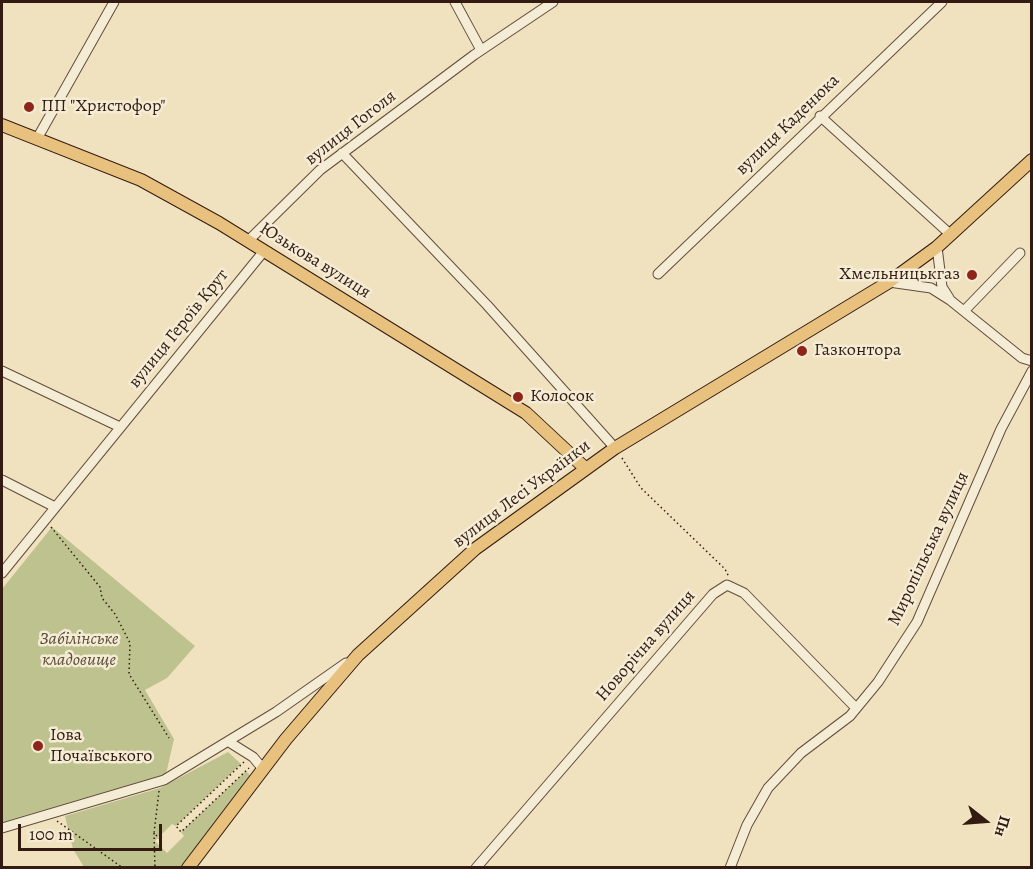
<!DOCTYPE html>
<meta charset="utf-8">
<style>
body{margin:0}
#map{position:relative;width:1033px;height:869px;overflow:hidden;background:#f0e2be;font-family:Alegreya,serif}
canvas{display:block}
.frame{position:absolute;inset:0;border:3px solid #331b12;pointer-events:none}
.north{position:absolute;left:955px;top:791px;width:60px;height:60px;-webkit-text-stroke:4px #f5ecd5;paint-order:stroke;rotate:107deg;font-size:16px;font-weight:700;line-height:24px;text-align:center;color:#331b12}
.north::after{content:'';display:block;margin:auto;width:21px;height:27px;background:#331b12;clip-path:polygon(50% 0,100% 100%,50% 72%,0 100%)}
.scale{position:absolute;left:18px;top:824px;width:144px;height:27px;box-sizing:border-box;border:3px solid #331b12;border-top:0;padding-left:8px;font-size:18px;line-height:21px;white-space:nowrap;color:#331b12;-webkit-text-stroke:4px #f5ecd5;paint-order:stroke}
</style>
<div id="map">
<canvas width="1033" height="869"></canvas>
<div class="frame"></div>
<div class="north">Пн</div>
<div class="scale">100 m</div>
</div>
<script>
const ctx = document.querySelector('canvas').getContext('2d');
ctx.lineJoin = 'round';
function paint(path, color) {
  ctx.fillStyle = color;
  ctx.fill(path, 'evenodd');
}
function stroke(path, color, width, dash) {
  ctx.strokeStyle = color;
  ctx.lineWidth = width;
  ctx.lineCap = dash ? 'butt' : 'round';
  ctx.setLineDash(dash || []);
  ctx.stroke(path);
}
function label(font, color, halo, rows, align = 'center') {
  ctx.font = font + ' Alegreya,serif';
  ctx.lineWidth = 5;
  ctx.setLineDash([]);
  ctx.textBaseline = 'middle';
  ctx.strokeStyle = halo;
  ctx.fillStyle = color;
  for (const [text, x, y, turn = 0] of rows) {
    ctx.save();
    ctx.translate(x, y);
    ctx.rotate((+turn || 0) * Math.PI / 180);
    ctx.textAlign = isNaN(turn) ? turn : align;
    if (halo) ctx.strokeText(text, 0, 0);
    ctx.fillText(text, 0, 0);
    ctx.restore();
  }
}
paint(new Path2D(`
 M52 527 195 646 167 678 145 690 174 739 166 774 2 822V589Z
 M228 752 241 764 176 826 172 824 155 841 167 853 184 836 181 832 246 771 250 775 181 867H84L73 849 65 816 160 788Z`), '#bdc28f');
const minor = new Path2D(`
 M455 2 481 50
 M820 116 951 235
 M38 137 114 2
 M342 153 487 305 615 448
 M249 240 320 170 474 55 553 2
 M937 247 942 287 949 298
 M658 274 942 2
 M889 282 931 288 950 300 1022 358 1032 361
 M964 311 1020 253
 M2 371 120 427
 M2 480 55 507
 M2 573 264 251
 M229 742 253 757 263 769
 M2 828 164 780 276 712 346 663
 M476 868 713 594 727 585 744 593 856 708
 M730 868 747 825 768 788 801 753 850 716 878 682 917 622 1001 429 1032 371`);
const major = new Path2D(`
 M2 125 141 180 219 223 526 413 585 468
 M188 868 286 739 358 655 475 549 615 448 889 282 937 247 1032 160`);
stroke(minor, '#624d3d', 11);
stroke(major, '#331b12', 14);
stroke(new Path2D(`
 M622 458 641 488 725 569 729 577
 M51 527 100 587 102 598 115 614 130 643 129 674 169 738
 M244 762 176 826 181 832 249 768
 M159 791 154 833 161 840
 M57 821 123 868
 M154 833 155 868`), '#331b12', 1.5, [1.5, 3]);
stroke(minor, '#f5ecd5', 9);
stroke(major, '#e8c17f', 12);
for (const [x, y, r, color] of [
 [29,107,6,"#8f2418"],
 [972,275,6,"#8f2418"],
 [802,351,6,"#8f2418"],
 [518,397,6,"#8f2418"],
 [38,746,6,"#8f2418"]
]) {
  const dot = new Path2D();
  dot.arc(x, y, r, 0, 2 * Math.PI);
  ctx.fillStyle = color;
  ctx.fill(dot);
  stroke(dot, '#f5ecd5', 2);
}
label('18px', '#331b12', '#f5ecd5', [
 ["ПП \"Христофор\"",41,107],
 ["Хмельницькгаз",960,275,"right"],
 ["Газконтора",814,351],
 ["Колосок",530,397],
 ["Іова",50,736],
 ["Почаївського",50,757]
], 'left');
label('18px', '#331b12', '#f5ecd5', [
 ["вулиця Каденюка",788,125,-44],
 ["вулиця Гоголя",351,128,-38],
 ["Юзькова вулиця",315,261,32],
 ["вулиця Героїв Крут",179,329,-51],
 ["вулиця Лесі Українки",522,494,-37],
 ["Миропільська вулиця",929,549,-65],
 ["Новорічна вулиця",646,646,-49]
]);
label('italic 18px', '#5c4d38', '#f5ecd5', [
 ["Забілінське",79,640],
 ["кладовище",79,661]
]);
</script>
